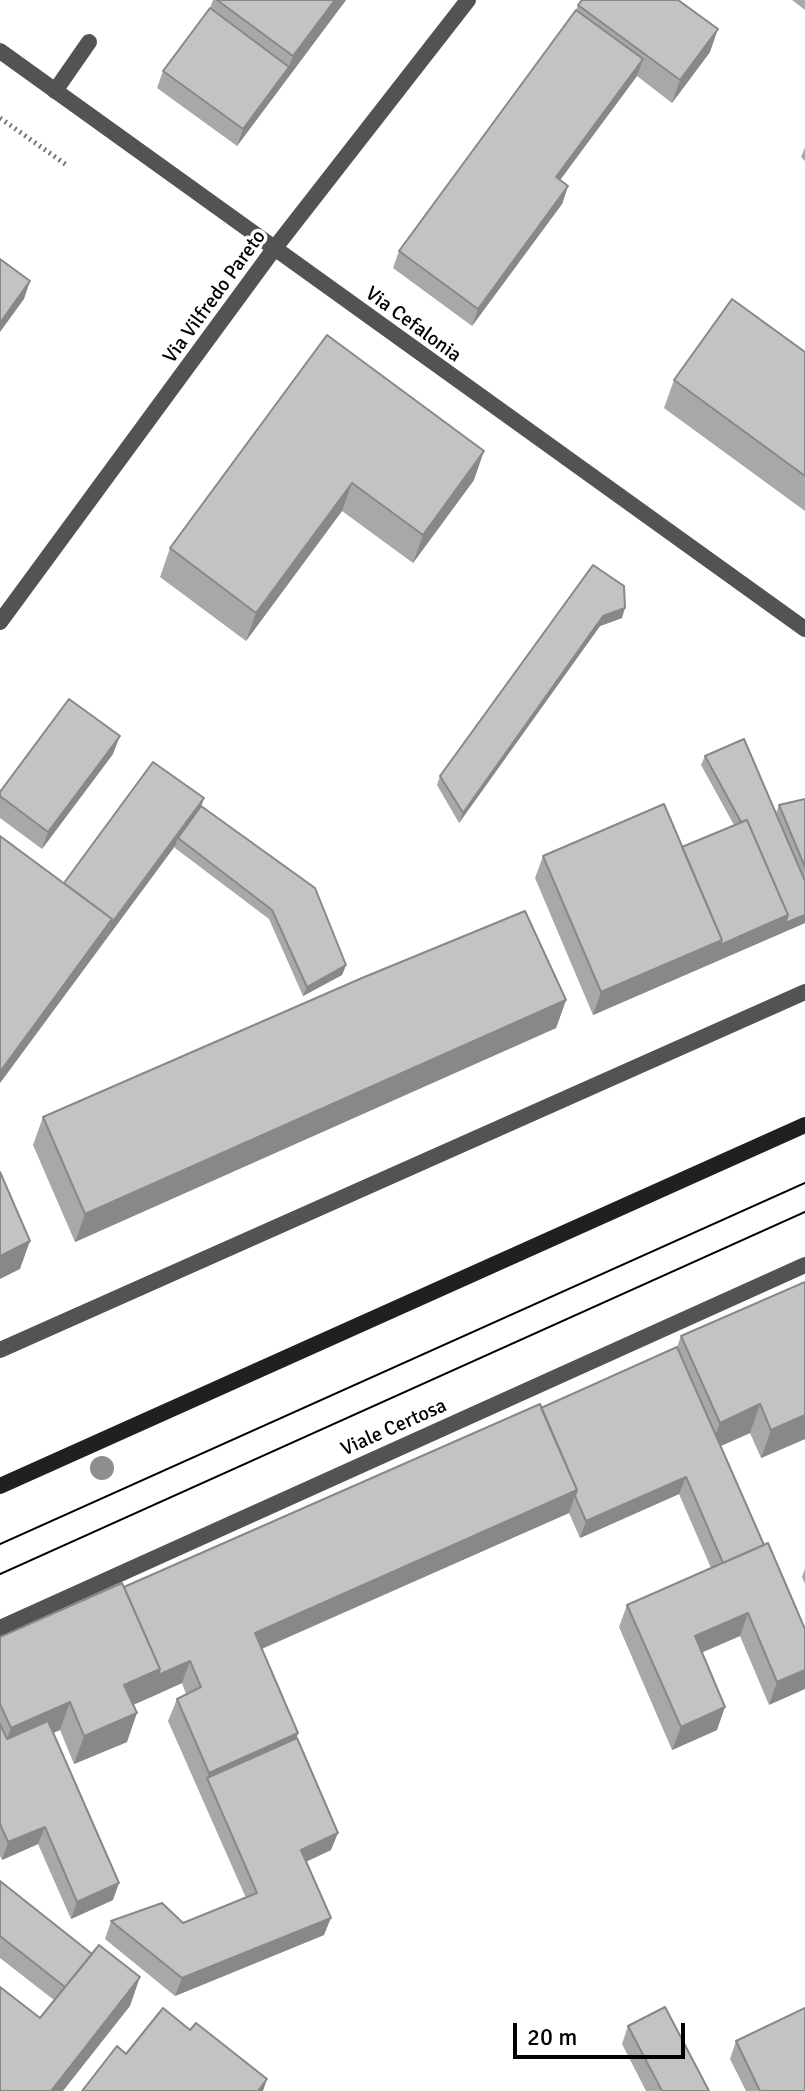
<!DOCTYPE html>
<style>
body{margin:0}
#map{position:relative;width:805px;height:2091px;overflow:hidden;background:#fff;font-family:Signika,sans-serif}
canvas{display:block}
.scale{position:absolute;left:513px;top:2023px;width:172px;height:36px;box-sizing:border-box;border:4px solid #000;border-top:0;padding-left:10px;font-size:24px;line-height:28px;white-space:nowrap;color:#000;-webkit-text-stroke:6px #fff;paint-order:stroke}
</style>
<div id="map">
<canvas width="805" height="2091"></canvas>
<div class="scale">20 m</div>
</div>
<script>
const ctx = document.querySelector('canvas').getContext('2d');
ctx.lineJoin = 'round';
function stroke(path, color, width, dash) {
  ctx.strokeStyle = color;
  ctx.lineWidth = width;
  ctx.lineCap = dash ? 'butt' : 'round';
  ctx.setLineDash(dash || []);
  ctx.stroke(path);
}
function paint(path, color) {
  ctx.fillStyle = color;
  ctx.fill(path, 'evenodd');
}
function label(font, color, halo, rows, align = 'center') {
  ctx.font = font + ' Signika,sans-serif';
  ctx.lineWidth = 7;
  ctx.setLineDash([]);
  ctx.textBaseline = 'middle';
  ctx.strokeStyle = halo;
  ctx.fillStyle = color;
  for (const [text, x, y, turn = 0] of rows) {
    ctx.save();
    ctx.translate(x, y);
    ctx.rotate((+turn || 0) * Math.PI / 180);
    ctx.textAlign = isNaN(turn) ? turn : align;
    if (halo) ctx.strokeText(text, 0, 0);
    ctx.fillText(text, 0, 0);
    ctx.restore();
  }
}
stroke(new Path2D(`
 M0 118 68 166`), '#757575', 5, [2, 4]);
stroke(new Path2D(`
 M55 91 89 42`), '#535353', 16);
stroke(new Path2D(`
 M0 51 805 629
 M0 622 274 249 468 0
 M0 1350 805 992
 M0 1628 805 1265`), '#535353', 16);
stroke(new Path2D(`
 M0 1486 805 1125`), '#202020', 16);
stroke(new Path2D(`
 M0 1544 805 1183
 M0 1574 805 1212`), '#000', 2);
ctx.fillStyle = '#8e8e8e';
for (const [x, y] of [
 [102,1468]
]) {
  ctx.beginPath();
  ctx.arc(x, y, 12, 0, 2 * Math.PI);
  ctx.fill();
}
paint(new Path2D(`
 M213 0H346L237 146 157 88 163 71 210 8Z
 M792 0H805V10Z
 M682 2 710 52 672 103 637 76 560 180 568 186 562 204 472 326 393 268 399 251 576 10 578 5Z
 M805 147V161L801 157Z
 M327 335 474 480 413 563 342 511 246 641 160 577 170 548Z
 M805 352V511L664 408 674 380Z
 M593 565 622 618 600 626 459 823 437 785 440 776Z
 M113 754 42 849 0 818V792Z
 M705 756 776 813 779 805 805 799V923L593 1015 535 878 543 856 682 847 734 825 701 765Z
 M204 798 201 806 346 965 342 975 303 996 269 919 175 848V846L0 1083 64 883Z
 M566 1000 556 1028 75 1242 33 1145 43 1117Z
 M805 1282V1439L761 1458 750 1433 721 1446 764 1545 805 1629 769 1705 740 1636 702 1652 717 1730 672 1750 619 1627 627 1605 711 1568 679 1494 580 1538 569 1513 262 1649 298 1733 297 1738 331 1850 306 1862 324 1935 175 1996 105 1939 111 1921 183 1923 246 1898 168 1721 177 1699 186 1694 182 1683 133 1705 127 1742 74 1764 60 1730 53 1733 113 1900 71 1919 38 1844 2 1860 0 1856V1637L124 1587 541 1408 677 1347 681 1336Z
 M805 1568V1584L802 1577Z
 M0 1881 130 2006 40 2018 54 2000 0 1958Z
 M628 2026 709 2091H646L622 2044Z
 M736 2041 805 2091H746L730 2059Z`), '#a8a8a8');
paint(new Path2D(`
 M335 0H346L237 146 243 129 289 67 293 56Z
 M718 29 710 52 672 103 680 80Z
 M643 59 637 76 549 195 556 177Z
 M568 186 562 204 472 326 478 309Z
 M30 281 24 299 0 332V323Z
 M484 451 474 480 413 563 423 535Z
 M352 483 342 511 246 641 256 613Z
 M625 608 622 618 600 626 459 823 463 813 603 616Z
 M120 736 113 754 42 849 48 832Z
 M204 798 198 816 178 838 175 846 104 942 111 924Z
 M788 915H805V923L593 1015 601 992 722 940Z
 M112 919 104 942 0 1083V1072Z
 M346 965 342 975 303 996 307 987Z
 M566 1000 556 1028 75 1242 85 1214Z
 M30 1241 20 1269 0 1279V1256Z
 M760 1404 750 1433 709 1451 720 1423Z
 M805 1415V1439L761 1458 771 1430Z
 M686 1477 679 1494 580 1538 586 1521Z
 M577 1490 569 1513 247 1655 255 1633Z
 M748 1613 740 1636 687 1659 695 1636Z
 M190 1661 182 1683 149 1698 158 1675Z
 M160 1669 149 1698 114 1713 124 1685Z
 M805 1670V1689L769 1705 777 1682Z
 M70 1702 60 1730 0 1757 11 1728Z
 M725 1707 717 1730 672 1750 681 1727Z
 M137 1713 127 1742 74 1764 84 1736Z
 M298 1733 290 1755 207 1778 209 1773Z
 M45 1827 38 1844 2 1860 8 1842Z
 M338 1833 331 1850 294 1867 301 1850Z
 M119 1883 113 1900 71 1919 77 1902Z
 M331 1918 324 1935 175 1996 182 1978Z
 M140 1977 130 2006 63 2091H51Z
 M267 2079 263 2091H258Z`), '#888');
const building = new Path2D(`
 M217 0H335L293 56Z
 M582 0H678L718 29 680 80 578 5Z
 M210 8 289 67 243 129 163 71Z
 M576 10 643 59 556 177 568 186 478 309 399 251Z
 M0 259 30 281 0 323Z
 M732 299 805 352V476L674 380Z
 M327 335 484 451 423 535 352 483 256 613 170 548Z
 M593 565 624 586 625 608 603 616 463 813 440 776Z
 M69 699 120 736 48 832 0 796V792Z
 M744 739 805 881V915L785 923 788 915 747 820 741 822 705 756Z
 M153 762 204 798 111 924 112 919 64 883Z
 M805 799V867L779 805Z
 M664 804 722 940 601 992 543 856Z
 M201 806 315 888 346 965 307 987 272 910 178 838Z
 M747 820 788 915 720 945 722 940 682 847Z
 M0 836 112 919 0 1072Z
 M525 911 566 1000 85 1214 43 1117 362 978Z
 M0 1172 30 1241 0 1256Z
 M805 1282V1415L771 1430 760 1404 720 1423 681 1336Z
 M677 1347 764 1545 723 1563 686 1477 586 1521 575 1496 577 1490 541 1408Z
 M540 1404 577 1490 255 1633 298 1733 209 1773 177 1699 201 1687 190 1661 158 1675 160 1669 124 1587Z
 M768 1543 805 1629V1670L777 1682 748 1613 695 1636 725 1707 681 1727 627 1605Z
 M122 1583 160 1669 124 1685 137 1713 84 1736 70 1702 11 1728 0 1704V1637Z
 M48 1721 119 1883 77 1902 45 1827 8 1842 0 1824V1724L7 1739Z
 M297 1738 338 1833 301 1850 331 1918 182 1978 111 1921 162 1903 183 1923 257 1893 207 1778Z
 M0 1881 92 1954 65 1987 0 1936Z
 M99 1945 140 1977 51 2091H0V1987L40 2018Z
 M665 2007 709 2091H662L628 2026Z
 M163 2008 190 2030 196 2023 267 2079 258 2091H82L117 2046 126 2054Z
 M805 2008V2091H760L736 2041Z`);
paint(building, '#c3c3c3');
stroke(building, '#888', 2);
label('20px', '#000', '#fff', [
 ["Via Vilfredo Pareto",215,297,-54],
 ["Via Cefalonia",413,325,36],
 ["Viale Certosa",394,1428,-24]
]);
</script>
